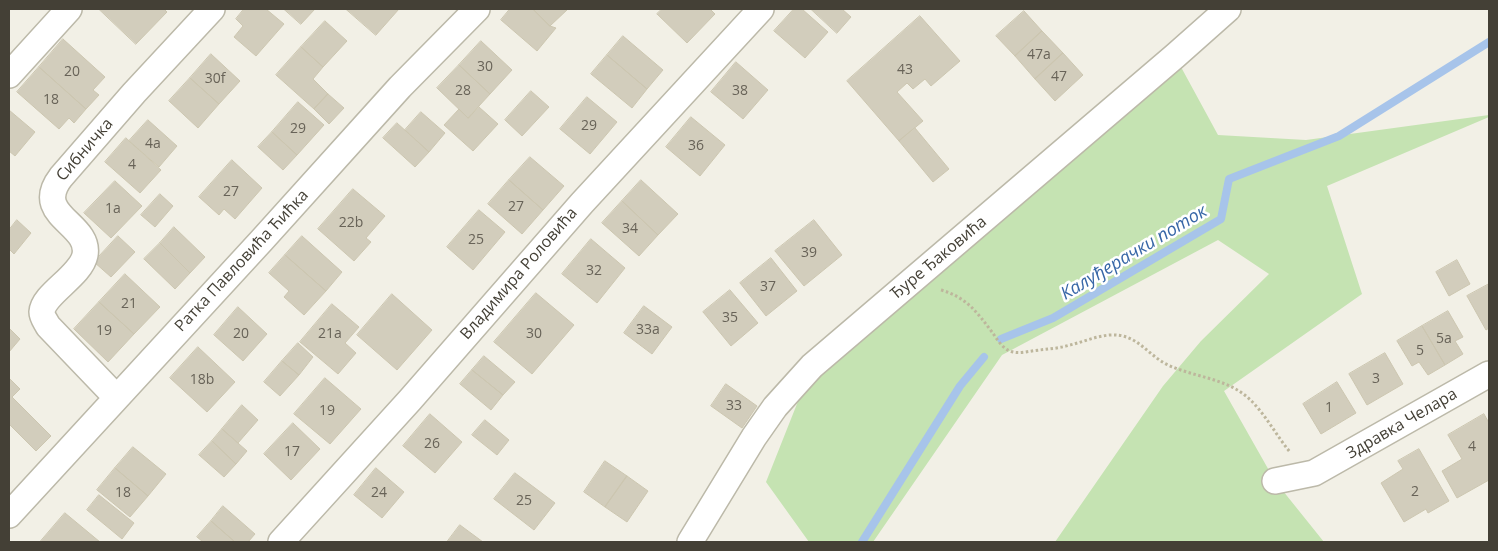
<!DOCTYPE html>
<meta charset="utf-8">
<style>
body{margin:0}
#map{position:relative;width:1498px;height:551px;overflow:hidden;background:#f2f0e6;font-family:"Open Sans",sans-serif}
canvas{display:block}
.frame{position:absolute;inset:0;border:10px solid #444036;pointer-events:none}
</style>
<div id="map">
<canvas width="1498" height="551"></canvas>
<div class="frame"></div>
</div>
<script>
const ctx = document.querySelector('canvas').getContext('2d');
ctx.lineJoin = 'round';
function paint(path, color) {
  ctx.fillStyle = color;
  ctx.fill(path, 'evenodd');
}
function stroke(path, color, width, dash) {
  ctx.strokeStyle = color;
  ctx.lineWidth = width;
  ctx.lineCap = dash ? 'butt' : 'round';
  ctx.setLineDash(dash || []);
  ctx.stroke(path);
}
function label(font, color, halo, rows, align = 'center') {
  ctx.font = font + ' "Open Sans",sans-serif';
  ctx.lineWidth = 5;
  ctx.setLineDash([]);
  ctx.textBaseline = 'middle';
  ctx.strokeStyle = halo;
  ctx.fillStyle = color;
  for (const [text, x, y, turn = 0] of rows) {
    ctx.save();
    ctx.translate(x, y);
    ctx.rotate((+turn || 0) * Math.PI / 180);
    ctx.textAlign = isNaN(turn) ? turn : align;
    if (halo) ctx.strokeText(text, 0, 0);
    ctx.fillText(text, 0, 0);
    ctx.restore();
  }
}
paint(new Path2D(`
 M1175 56 1218 135 1306 140 1489 115V117L1327 186 1362 294 1224 391 1275 481 1324 542H1055L1163 386 1201 341 1269 274 1218 240 1002 355 873 542H809L766 482 812 366Z`), '#c5e3b2');
stroke(new Path2D(`
 M1001 339 1053 318 1221 219 1229 179 1339 136 1489 42
 M862 542 960 386 984 357`), '#a7c4ea', 8);
const building = new Path2D(`
 M99 9H164L167 12 136 44Z
 M244 9H266L284 24 256 56 234 37 243 26 236 19Z
 M284 9H315L301 24Z
 M346 9H399L376 35Z
 M510 9H533L550 26 556 28 537 51 501 20Z
 M533 9H568L550 26Z
 M662 9H710L715 14 687 43 657 14Z
 M794 9H802L828 32 805 58 774 31Z
 M811 9H842L851 17 837 33Z
 M1024 11 1042 31 1015 56 996 36Z
 M920 16 960 61 931 86 925 79 913 89 907 83 897 92 923 121 899 141 847 81Z
 M325 21 347 41 323 67 301 47Z
 M1042 31 1063 53 1035 79 1015 56Z
 M623 36 663 70 647 89 607 55Z
 M63 39 105 77 93 90 99 95 86 109 39 67Z
 M481 41 512 70 490 94 459 65Z
 M301 47 323 67 313 79 328 94 314 109 276 75Z
 M1063 53 1083 75 1055 101 1035 79Z
 M211 54 240 81 219 104 190 78Z
 M607 55 647 89 632 108 591 74Z
 M736 62 768 90 743 119 711 92Z
 M459 65 490 94 468 118 437 88Z
 M39 67 86 109 74 123 69 118 59 129 17 92Z
 M190 78 219 104 198 128 169 101Z
 M531 91 549 107 522 136 505 120Z
 M328 94 344 108 329 124 314 109Z
 M587 97 617 122 590 154 560 129Z
 M298 102 324 125 297 155 272 132Z
 M479 107 498 124 473 151 444 125 459 109 468 118Z
 M9 110 35 132 15 156 9 151Z
 M421 112 445 133 429 152 405 130Z
 M691 117 725 145 700 176 666 147Z
 M148 120 177 146 159 167 129 141Z
 M397 123 429 152 415 167 383 138Z
 M915 128 949 169 933 182 899 141Z
 M272 132 297 155 283 170 258 147Z
 M126 138 161 170 140 193 105 162Z
 M530 157 564 186 543 210 509 180Z
 M232 160 262 188 235 219 224 209 219 215 199 197Z
 M509 180 543 210 522 234 488 204Z
 M641 180 678 214 658 235 622 201Z
 M115 181 142 206 111 238 84 213Z
 M353 189 385 216 366 238 371 242 354 261 318 229Z
 M160 194 173 206 155 227 141 215Z
 M622 201 658 235 639 256 602 223Z
 M479 210 505 232 473 270 447 247Z
 M17 220 31 233 14 254 9 249V230Z
 M814 220 842 255 804 286 775 251Z
 M174 227 205 257 190 273 160 243Z
 M118 236 135 252 111 277 94 262Z
 M302 236 342 272 326 291 285 255Z
 M591 239 625 268 597 303 562 274Z
 M160 243 190 273 175 289 144 259Z
 M285 255 326 291 304 315 284 297 289 291 269 273Z
 M771 258 797 291 766 316 740 283Z
 M1457 260 1470 284 1449 296 1436 272Z
 M125 274 160 307 134 334 99 302Z
 M1489 284V328L1486 330 1467 296Z
 M730 290 758 323 731 346 703 312Z
 M536 293 574 325 532 374 494 342Z
 M392 294 432 330 397 370 357 335Z
 M99 302 134 334 108 362 74 329Z
 M332 304 359 327 345 343 356 353 338 374 300 342Z
 M644 306 672 327 652 354 624 333Z
 M238 307 267 334 243 361 214 335Z
 M1448 311 1463 337 1455 341 1463 354 1445 365 1422 326Z
 M1422 326 1445 365 1428 375 1419 362 1412 366 1397 341Z
 M9 328 20 339 9 352Z
 M298 343 313 357 299 375 282 361Z
 M198 347 235 382 207 412 170 378Z
 M1385 353 1403 384 1367 405 1349 374Z
 M484 356 515 382 503 395 472 370Z
 M282 361 299 375 280 396 264 382Z
 M472 370 503 395 491 410 460 384Z
 M9 378 20 389 12 397 51 436 36 451 9 424Z
 M325 378 361 409 330 444 294 414Z
 M1337 382 1356 413 1321 434 1303 404Z
 M726 384 757 406 742 428 711 406Z
 M242 405 258 420 238 443 222 429Z
 M430 414 462 442 435 473 403 446Z
 M1484 414 1489 423V480L1457 498 1442 471 1462 459 1448 435Z
 M485 420 509 440 497 455 472 435Z
 M293 423 320 449 291 480 264 454Z
 M222 429 247 451 236 464 212 441Z
 M212 441 236 464 224 477 199 455Z
 M133 447 166 474 148 496 115 468Z
 M1419 449 1449 501 1428 513 1426 509 1404 522 1381 483 1403 469 1398 461Z
 M605 461 627 476 605 507 584 492Z
 M115 468 148 496 130 517 97 490Z
 M376 468 404 492 382 518 354 495Z
 M515 473 555 503 534 530 494 499Z
 M627 476 648 491 627 522 605 507Z
 M99 495 134 523 122 539 87 510Z
 M223 506 255 534 248 542H235L211 521Z
 M65 513 100 542H40Z
 M211 521 235 542H203L197 537Z
 M460 525 483 542H447Z`);
paint(building, '#d2cdbc');
stroke(building, '#ccc6b0', 1);
const minor = new Path2D(`
 M9 75 69 9
 M116 397 48 326C46 322 42 317 42 312 43 294 81 276 85 255 91 223 31 216 61 177L134 93 212 9
 M1275 481 1314 473 1489 374
 M9 515 262 240 400 87 477 9
 M281 542 410 400 582 203 761 9
 M690 542 754 437 775 407 812 366 1175 56 1228 9`);
stroke(minor, '#bcb9a9', 28);
stroke(new Path2D(`
 M941 290C966 297 977 312 992 332 997 339 1002 348 1010 351 1017 354 1025 352 1032 351 1045 349 1057 349 1070 345 1083 342 1096 336 1110 335 1137 333 1147 355 1168 365 1194 377 1224 378 1246 396 1264 411 1275 434 1290 452`), '#bdb69c', 3, [2.5, 2.5]);
stroke(minor, '#fff', 25);
label('14px', '#686358', null, [
 ["47a",1039,55],
 ["30",485,67],
 ["43",905,70],
 ["20",72,72],
 ["47",1059,77],
 ["30f",215,79],
 ["28",463,91],
 ["38",740,91],
 ["18",51,100],
 ["29",589,126],
 ["29",298,129],
 ["4a",153,144],
 ["36",696,146],
 ["4",132,165],
 ["27",231,192],
 ["27",516,207],
 ["1a",113,209],
 ["22b",351,223],
 ["34",630,229],
 ["25",476,240],
 ["39",809,253],
 ["32",594,271],
 ["37",768,287],
 ["21",129,304],
 ["35",730,318],
 ["33a",648,330],
 ["19",104,331],
 ["20",241,334],
 ["21a",330,334],
 ["30",534,334],
 ["5a",1444,339],
 ["5",1420,351],
 ["3",1376,379],
 ["18b",202,380],
 ["33",734,406],
 ["1",1329,408],
 ["19",327,411],
 ["26",432,444],
 ["4",1472,447],
 ["17",292,452],
 ["2",1415,492],
 ["18",123,493],
 ["24",379,493],
 ["25",524,501]
]);
label('16px', '#444036', '#fff', [
 ["Сибничка",85,150,-49],
 ["Ђуре Ђаковића",939,258,-40],
 ["Ратка Павловића Ћићка",242,261,-47],
 ["Владимира Роловића",519,274,-49],
 ["Здравка Челара",1402,424,-30]
]);
label('italic 18px', '#3867a7', '#fff', [
 ["Калуђерачки поток",1134,253,-31]
]);
</script>
